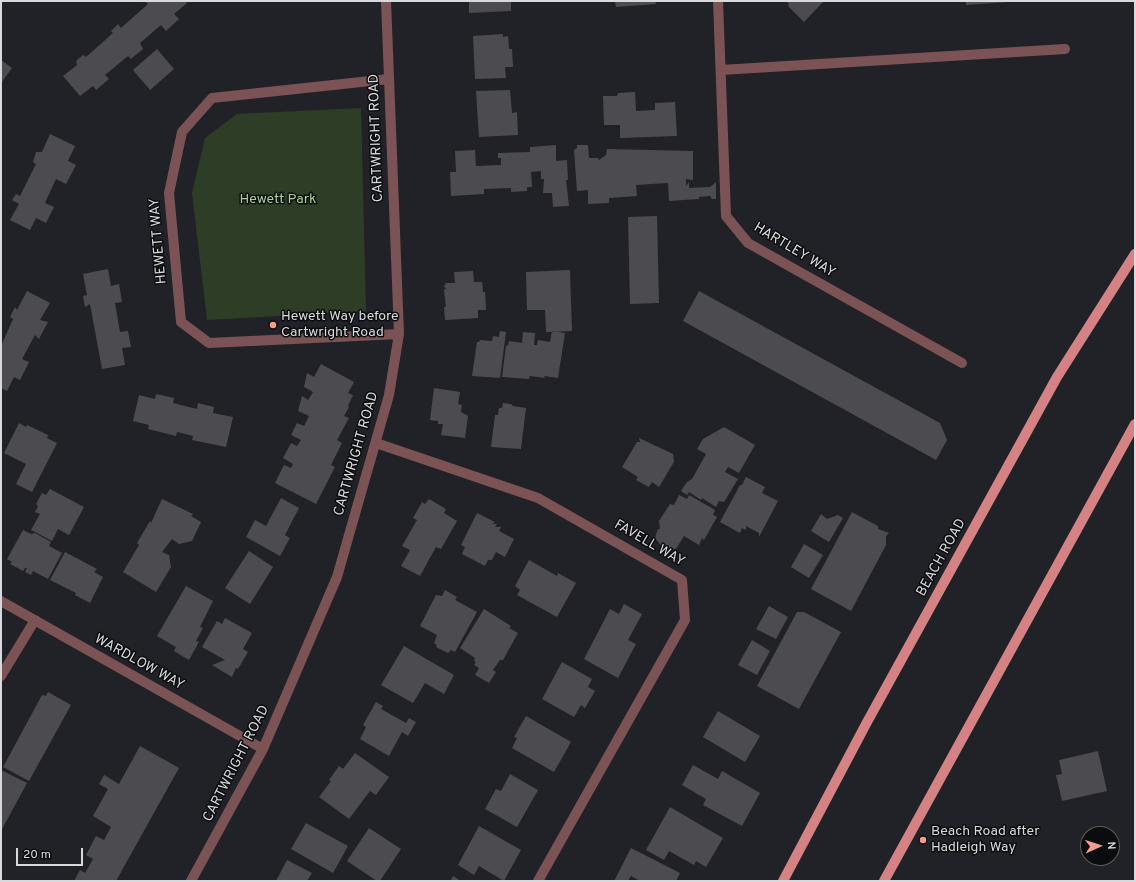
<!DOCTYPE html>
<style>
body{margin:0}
#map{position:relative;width:1136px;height:882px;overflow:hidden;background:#212227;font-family:Overpass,sans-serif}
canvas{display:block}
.frame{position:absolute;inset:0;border:2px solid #d8d9dc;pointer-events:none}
.north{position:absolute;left:1080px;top:826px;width:40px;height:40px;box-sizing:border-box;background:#0b0c0e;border:1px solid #5d5e60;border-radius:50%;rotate:87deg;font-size:11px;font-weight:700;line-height:16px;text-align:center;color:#d8d9dc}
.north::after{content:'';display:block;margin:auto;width:14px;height:18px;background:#f49d8b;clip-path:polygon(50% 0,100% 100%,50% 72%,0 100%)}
.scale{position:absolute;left:16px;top:848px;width:67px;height:18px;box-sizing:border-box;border:2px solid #d8d9dc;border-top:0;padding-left:5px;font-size:12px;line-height:14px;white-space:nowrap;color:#d8d9dc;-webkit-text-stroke:3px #0b0c0e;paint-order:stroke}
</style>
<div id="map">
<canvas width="1136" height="882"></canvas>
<div class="frame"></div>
<div class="north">N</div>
<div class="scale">20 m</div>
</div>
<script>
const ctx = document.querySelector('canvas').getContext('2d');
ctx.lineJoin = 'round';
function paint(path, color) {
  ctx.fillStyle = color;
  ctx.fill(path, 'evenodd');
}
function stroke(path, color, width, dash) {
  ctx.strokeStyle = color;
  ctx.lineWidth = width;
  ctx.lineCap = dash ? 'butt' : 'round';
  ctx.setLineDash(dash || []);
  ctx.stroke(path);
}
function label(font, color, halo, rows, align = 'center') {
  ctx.font = font + ' Overpass,sans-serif';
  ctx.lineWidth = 3;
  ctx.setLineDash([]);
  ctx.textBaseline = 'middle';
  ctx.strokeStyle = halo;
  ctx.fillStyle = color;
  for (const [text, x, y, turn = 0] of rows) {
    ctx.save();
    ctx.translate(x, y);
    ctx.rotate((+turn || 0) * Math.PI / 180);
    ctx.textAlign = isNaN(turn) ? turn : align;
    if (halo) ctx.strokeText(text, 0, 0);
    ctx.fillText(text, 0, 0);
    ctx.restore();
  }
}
paint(new Path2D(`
 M361 108 366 311 207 320 192 193 205 138 237 114Z`), '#2e3d25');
paint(new Path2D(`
 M145 1H185L187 3 174 14 179 19 166 31 161 25 140 43 143 49 131 59 128 56 105 75 109 79 96 90 93 86 80 96 63 76 77 65 76 61 83 55 86 57 113 33 111 31 118 24 121 28 148 4Z
 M469 1H511V11L469 13Z
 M615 1H655L656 4 616 7Z
 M786 1H824L804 22 788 6 789 4Z
 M966 1H1008V2L966 5Z
 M503 34V37L508 36 509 49H512L513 67H505L506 78 475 79 473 36Z
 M157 49 174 69 150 90 133 70Z
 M1 60 12 68 1 83Z
 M510 90 512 113 517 112 518 135 479 137 476 91Z
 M635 92 636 111 655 110V103L675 102 677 136 620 138V125H604L603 96H617L618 93Z
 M50 134 75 146 68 161 76 165 66 184 56 179 45 203 54 207 46 223 36 218 30 230 10 220 19 204 12 200 16 194 20 196 36 164 33 162 36 152H42Z
 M556 145V161L567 160 568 180H566L569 206 553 207 552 193H543L544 179H541V171L531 172 532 187H527V191L511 192V188L484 189V194L451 196 450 172H456L455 151 475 150 476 166 501 165V158H498V153L530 152V147Z
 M577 145H588L589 158H598L599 160 606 155 607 149 693 151V180L686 179V186L689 182V188L710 187 716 182V199H712L710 196 699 197V199L669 201 668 183 636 185 637 196 609 198V203L588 204V190L577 191 574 150 577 148Z
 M657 216 659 303 630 304 628 217Z
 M108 269 111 286 119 284 122 302 115 303 120 332 128 331 131 347 122 348 125 365 102 369 90 304 85 307 83 296 87 295 83 274Z
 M570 270 572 331 546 332 545 310H527L526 272Z
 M473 271 474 282H482L483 292H485L486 310H478V318L445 320 444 307H446L444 290 446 288 443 286 446 285 445 283H455L454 272Z
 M27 291 50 303 40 320 48 322 39 339 35 335 22 359 29 362 20 380 14 377 7 391 1 388V346L13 319 10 317 15 307 17 310Z
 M699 291 940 423 947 440 936 460 683 321Z
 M500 331 506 332 500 378 472 376 477 342H479L480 340 492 341 493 336 499 337Z
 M552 331 565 333 558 378 544 376 545 378 530 376 529 379 502 377 506 346 508 345 509 341 522 343 523 332 535 333 534 345H537L538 340 550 342Z
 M321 364 354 382 348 393 353 395 348 406 349 407 344 416 349 418 337 440 342 443 331 465 335 467 316 504 275 483 284 465 291 468 293 464 283 458 291 443 297 446 301 440 291 435 297 423 304 426 309 416 298 411 302 396 308 400 313 392 304 387 307 373 314 377Z
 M434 388 460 392 458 404 462 405 461 412 468 416 465 438 441 435 443 424H438V421L430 420Z
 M156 394 174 398 173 403 197 409 198 403 214 407 213 413 233 417 226 447 192 440 193 436 177 432 176 436 148 429 149 425 133 421 139 395 155 399Z
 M503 403 511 404 513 406 526 408 521 449 491 447 495 415H498L499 408H502Z
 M19 423 26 427 27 425 48 435 47 438 57 443 32 492 16 484 26 464 4 453Z
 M724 427 755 445 739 473 728 467 725 472 738 479 724 502 719 501 716 507 702 498 701 500 689 492 687 495 681 491 687 482 692 479 706 454 697 449 703 439Z
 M639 438 673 454 674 462 659 487 652 482 649 487 636 480 638 477 622 467 637 442H640Z
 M746 477 765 487 762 493 778 501 759 537V533L746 526V530L742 528 740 533 720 522 740 485H742Z
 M50 489 84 507 69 535 58 529 52 541 31 530 40 514 35 512 38 506 36 504 42 493 46 495Z
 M679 495 687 499 689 495 715 510 713 515 717 517 704 540 702 538 699 545 684 536 676 549 663 548 655 538 658 529H660L659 521 670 504 674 505Z
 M281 498 299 508 285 535 290 538 280 556 246 537 255 520 266 526Z
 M162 499 193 514 191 516 201 522 192 541 179 544 172 539 162 552 169 555 171 567 156 592 123 572 139 545 137 543 150 521 151 523Z
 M429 499 446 509 444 513 457 521 441 549 436 547 420 576 401 566 410 550 402 546 417 520 413 518 422 502 425 504Z
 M852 512 878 526V529L889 533 886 536V545L851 611 811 589Z
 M477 513 495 522 492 524H497L495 527H501L499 531 514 539 505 557 496 552 492 560H488L485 566 462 554 465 547 461 545Z
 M821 514 827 519 838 515 843 518 829 542 811 531Z
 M23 530 31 534 35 533 51 542 49 546 62 553 48 579 33 571 31 575 25 572 27 568H25L23 571 10 564 12 562 7 559Z
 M804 544 823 555 809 578 791 567Z
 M249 551 273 567 250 604 225 588Z
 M65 552 97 569 94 572 103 577 90 603 75 595 76 593 50 580Z
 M529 560 557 576 558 573 576 583 557 617 517 595 520 590 515 586Z
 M186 586 213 601 200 627 203 628 196 641 199 642 189 660 174 651 176 647 157 636Z
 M445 590 457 597 455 600 477 612 455 652 451 650 448 653 436 647 437 645 434 643 437 635 420 626 436 595 442 596Z
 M624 604 642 614 628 640 636 644 618 678 584 659 610 609 619 614Z
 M769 606 788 617 776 639 756 629Z
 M484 609 511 626 509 628 518 633 503 660H500L493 670 496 672 489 683 475 675 479 668 474 665 476 662 474 661 475 658 460 648Z
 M797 612H804L841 632 799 709 757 686Z
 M225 618 252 633 243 649 248 652 238 669 236 668 232 677 212 665 225 660 202 647 217 621 222 624Z
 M752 640 770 651 757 675 738 665Z
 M404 646 454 675 444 694 425 683 413 703 381 685Z
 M562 662 592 679 588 687 595 691 585 708 581 705 574 717 542 699Z
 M48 692 71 705 29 781 3 767 42 695 46 696Z
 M376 702 383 706 381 709 406 723 409 718 416 722 408 736 402 732 389 756 360 739 366 727 363 725Z
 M718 711 760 736 745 762 703 737Z
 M526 716 571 742 554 772 512 748 517 738 514 737Z
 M140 746 179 768 116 881H74L80 870 85 873 93 859 86 855 96 836 104 840 111 827 93 816 108 789 99 784 104 775 119 784Z
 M1098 751 1107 791 1062 801 1056 775 1062 774 1059 760Z
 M355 753 389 777 376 795 370 791 349 819 319 797 331 781 329 780 339 766 343 769Z
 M693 765 718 779 722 771 760 793 742 826 703 805 706 799 682 785Z
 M1 770 27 783 1 831Z
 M510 774 538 790 517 827 485 809 496 789 501 791Z
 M670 807 723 838 706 867 696 861 694 865 669 851 664 860 646 850Z
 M306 823 348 846 333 873 291 849Z
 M479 826 521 850 504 881 479 866 474 875 458 865Z
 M369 828 401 849 380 881H377L347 861Z
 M631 848 680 873 676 881H640L631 876 628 881H614Z
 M287 860 312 873 307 881H276Z
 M453 876 461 881H453L451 880Z`), '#4c4b50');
stroke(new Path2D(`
 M1 676 35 620`), '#7c5354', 10);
stroke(new Path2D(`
 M718 1 726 216 748 243 962 363
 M721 70 1065 49
 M389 79 212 98 182 132 169 193 181 322 209 343 399 334
 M376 443 538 498 682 580 685 620 538 881
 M1 601 263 749
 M191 881 263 749 337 577 389 395 399 334 386 1`), '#7c5354', 10);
stroke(new Path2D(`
 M783 881 866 724 1057 377 1135 254
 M884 881 1135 424`), '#d58285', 10);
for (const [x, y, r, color] of [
 [273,325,4,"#f49d8b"],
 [923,840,4,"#f49d8b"]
]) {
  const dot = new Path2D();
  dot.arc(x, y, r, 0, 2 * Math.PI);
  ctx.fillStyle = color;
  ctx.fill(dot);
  stroke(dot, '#0b0c0e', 1.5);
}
label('14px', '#d8d9dc', '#0b0c0e', [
 ["CARTWRIGHT ROAD",377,138,-92],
 ["HEWETT WAY",159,241,-95],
 ["HARTLEY WAY",794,251,31],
 ["CARTWRIGHT ROAD",357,454,-74],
 ["FAVELL WAY",649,544,30],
 ["BEACH ROAD",942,558,-61],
 ["WARDLOW WAY",139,663,29],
 ["CARTWRIGHT ROAD",237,764,-63]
]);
label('14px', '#acd194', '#0b0c0e', [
 ["Hewett Park",278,200]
]);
label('14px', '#d8d9dc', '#0b0c0e', [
 ["Hewett Way before",281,317],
 ["Cartwright Road",281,333],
 ["Beach Road after",931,832],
 ["Hadleigh Way",931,848]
], 'left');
</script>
